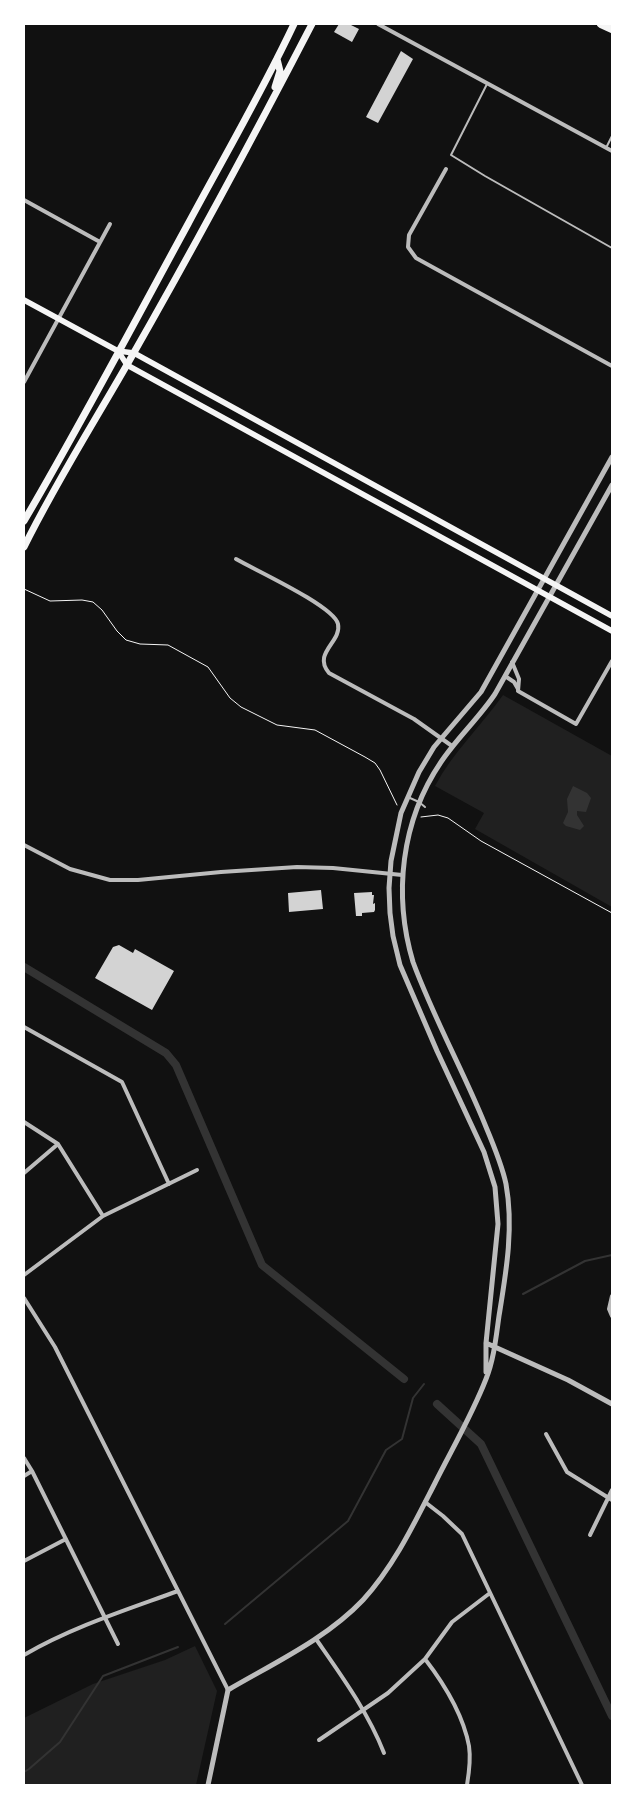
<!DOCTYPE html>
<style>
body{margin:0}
#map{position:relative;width:636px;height:1809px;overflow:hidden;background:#111;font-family:"Source Sans 3",sans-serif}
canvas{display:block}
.frame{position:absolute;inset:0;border:25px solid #fff;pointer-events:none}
</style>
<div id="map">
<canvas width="636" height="1809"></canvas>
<div class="frame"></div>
</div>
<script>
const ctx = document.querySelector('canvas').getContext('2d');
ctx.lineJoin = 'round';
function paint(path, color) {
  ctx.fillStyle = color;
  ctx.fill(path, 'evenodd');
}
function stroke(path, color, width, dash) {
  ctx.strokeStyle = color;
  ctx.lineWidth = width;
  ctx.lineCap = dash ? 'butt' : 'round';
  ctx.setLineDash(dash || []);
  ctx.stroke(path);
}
paint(new Path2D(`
 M503 695 612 756V907L475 829 484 813 435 786C453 752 481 726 503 695Z
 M195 1646 217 1691 196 1785H24V1718L93 1684 165 1660Z`), '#202020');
paint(new Path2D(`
 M573 786 587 793 591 798 586 812 577 811V815L584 826 580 830 566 826 563 823 568 812 567 799Z`), '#333');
stroke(new Path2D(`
 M523 1294 585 1261 612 1255
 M225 1624 348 1521 386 1450 402 1439 413 1398 424 1384
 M24 1772 29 1769 60 1742 103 1676 178 1647`), '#333', 2);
stroke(new Path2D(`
 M24 967 166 1053 176 1065 262 1265 404 1379
 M437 1404 481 1444 612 1716`), '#333', 8);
paint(new Path2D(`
 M339 24H349L359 29 352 42 334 32Z
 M401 51 413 59 378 123 366 117Z
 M321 890 323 909 289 912 288 893Z
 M372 892V895H374L373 904 375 903V910L374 912 362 913V916H356L354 893Z
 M119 945 133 953 135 949 174 971 152 1010 95 978 113 947Z`), '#d3d3d3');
stroke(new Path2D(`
 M24 589 50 601 82 600 93 602 102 610 117 631 126 640 140 644 168 645 208 667 230 698 241 707 277 725 315 730 365 757 375 763 380 770 397 805
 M421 817 438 815 448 818 481 841 612 913`), '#f5f5f5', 1);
stroke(new Path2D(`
 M487 84 451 155 485 176 612 248
 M606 148 612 136
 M410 798 419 802 425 807`), '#bcbcbc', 2);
stroke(new Path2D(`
 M378 24 612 151
 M446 169 409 235 408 247 416 258 612 366
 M24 200 100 242
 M24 382 110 224
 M236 559C255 570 334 606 338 624 342 642 312 653 329 673L414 719 452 746
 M512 662 519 679 518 691
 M505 676 514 682 518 689
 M518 691 576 724 612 661
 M24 845 70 869 110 880H138L221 872 297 867 333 868 402 875
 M24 1027 122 1082 169 1184
 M24 1122 58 1144 103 1216
 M24 1173 58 1144
 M24 1275 103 1216 197 1170
 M612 1296 609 1309 612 1316
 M24 1298 55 1347 228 1690
 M546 1434 567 1472 612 1500
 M24 1458 32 1471 118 1644
 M24 1476 32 1471
 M425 1502 443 1516 462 1534 582 1785
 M590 1535 612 1490
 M24 1561 66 1539
 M316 1639C341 1675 368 1712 384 1753
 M24 1655C72 1627 126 1610 178 1591
 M425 1659C445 1685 463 1714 469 1746 471 1759 469 1773 467 1785
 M319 1740 388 1693 425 1659 452 1622 490 1593`), '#bcbcbc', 4);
stroke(new Path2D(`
 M486 1343 568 1380 612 1404
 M486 1372V1343L498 1224 495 1187 484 1152 437 1051 400 965 393 936 390 913 389 888 391 861 401 813 419 772 434 747 481 692 612 457
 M208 1785 228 1690C274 1663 326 1639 363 1600 394 1566 414 1524 435 1483 452 1449 472 1415 486 1379 494 1359 496 1337 499 1316 506 1273 514 1228 506 1184 502 1165 494 1146 486 1127 464 1072 434 1019 413 962 393 895 401 821 441 762 457 738 479 718 495 694L612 485`), '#bcbcbc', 5);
stroke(new Path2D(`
 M24 300 118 351 134 353 612 616
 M118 351 127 365 612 631`), '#f5f5f5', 5.5);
stroke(new Path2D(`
 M275 87 280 71 277 59
 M24 521C81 424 134 323 188 224 224 157 262 92 294 24
 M24 547C55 484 93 424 128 363 192 251 253 138 312 24`), '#f5f5f5', 7);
stroke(new Path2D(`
 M601 24 612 29`), '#f5f5f5', 8);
</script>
